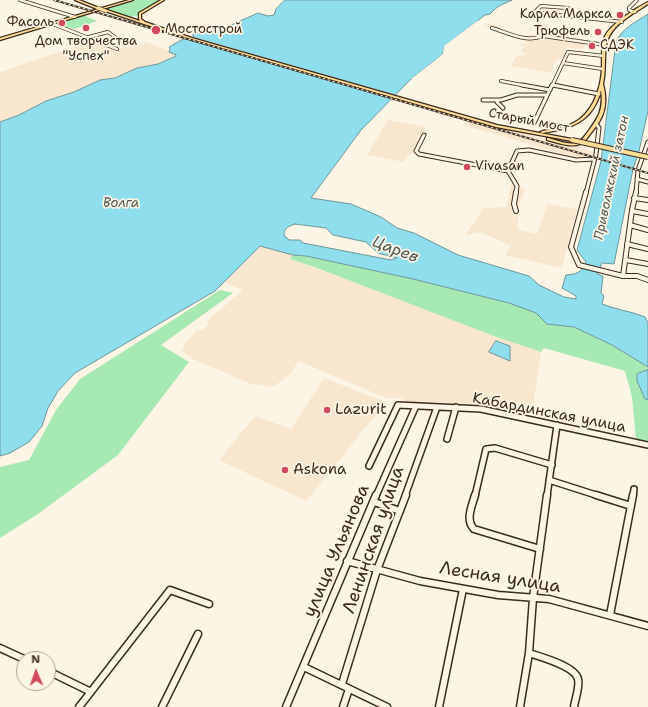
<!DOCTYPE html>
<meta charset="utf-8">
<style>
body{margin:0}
#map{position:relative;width:648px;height:707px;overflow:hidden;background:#fcf5e5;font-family:"Shantell Sans",sans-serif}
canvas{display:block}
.north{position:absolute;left:16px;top:651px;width:40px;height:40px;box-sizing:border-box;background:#fcf5e5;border:1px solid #afa495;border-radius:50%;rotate:358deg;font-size:11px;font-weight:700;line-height:16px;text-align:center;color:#3b2a1e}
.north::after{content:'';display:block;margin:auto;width:14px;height:18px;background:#d1495b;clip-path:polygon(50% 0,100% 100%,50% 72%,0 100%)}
</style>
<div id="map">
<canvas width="648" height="707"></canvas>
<div class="north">N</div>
</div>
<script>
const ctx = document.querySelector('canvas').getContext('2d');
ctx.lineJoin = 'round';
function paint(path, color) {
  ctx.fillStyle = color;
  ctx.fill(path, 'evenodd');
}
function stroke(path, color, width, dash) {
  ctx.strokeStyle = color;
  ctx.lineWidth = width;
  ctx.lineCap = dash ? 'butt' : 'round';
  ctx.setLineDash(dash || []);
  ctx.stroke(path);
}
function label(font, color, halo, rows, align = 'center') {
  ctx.font = font + ' "Shantell Sans",sans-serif';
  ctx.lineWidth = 3.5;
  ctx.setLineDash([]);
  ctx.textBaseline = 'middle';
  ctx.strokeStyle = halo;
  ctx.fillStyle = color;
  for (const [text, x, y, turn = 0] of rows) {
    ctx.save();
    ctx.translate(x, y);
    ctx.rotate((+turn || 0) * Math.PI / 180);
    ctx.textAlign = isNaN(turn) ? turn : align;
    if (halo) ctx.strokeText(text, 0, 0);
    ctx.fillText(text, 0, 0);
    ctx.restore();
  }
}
paint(new Path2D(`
 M488 23 526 37 527 35H534L539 31 548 34 587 41 582 50 567 47 561 60 557 59 550 73 510 66 518 55 522 56 527 53 521 52 524 46 520 45 521 43 526 44 528 42 487 27 484 25Z
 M92 41 115 49 126 47H136L146 42 169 51 177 55 176 56 158 64 137 68 115 78 100 80 74 92 46 101 19 115 0 122V72Z
 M388 120 426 127 414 152 409 155 404 162 367 155Z
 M467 121 474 123 476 121 592 151V153L590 156 585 158H577L469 127 465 124Z
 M512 182 525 190 518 207V230L537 234 548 204 577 209 562 268 505 255 511 246 481 232 465 235 484 208 506 207Z
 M260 246 293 255 291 259 541 352 532 413H522L481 404 405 402 401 398H386L299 361 289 375 273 387 251 384 193 359 181 350 185 344 197 330 201 331 208 325 207 321 243 290 223 282Z
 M324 378 386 402 306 501 219 460 255 416 291 429Z`), '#f8e6cf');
paint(new Path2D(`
 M134 0H161L141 11 138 16 129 17 106 8Z
 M83 15 97 21 75 29 59 25Z
 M293 255 306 256 413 279 509 303 536 313 547 324 574 327 612 345 648 367V370L637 374V381L645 399 648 400V443L636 440 632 397 625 371 544 348 541 352 494 336 317 268 290 259Z
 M220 290 233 293 161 345 189 362 118 455 38 514 0 538V467L29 460 56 410 80 379Z`), '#a7e9b2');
const water = new Path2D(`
 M285 0H512C502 5 498 5 490 14L485 15 446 45 444 47 443 54 411 79 361 130 311 198 351 204 381 217 397 228 414 233 458 255 529 276 539 285 564 297 576 299V296L562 288 566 275C577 274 581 273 586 262L577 250 601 161 616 42C622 28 636 22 648 14V111L639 151 633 169 614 264 602 263 597 274 603 276 601 293 604 296 602 304C617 310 631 311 645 317L648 323V367L612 345 574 327 547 324 536 313 509 303 413 279 306 256 293 255 260 246 215 291 75 373 58 391 48 408 42 426 29 442 10 453 0 456V122L19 115 46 101 74 92 100 80 115 78 137 68 158 64 176 56V55L169 52 170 48 169 47 181 40 193 37V34L197 30 201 31 212 26 222 29 258 13 268 16 274 15 276 9ZM295 224 326 228 333 235 366 242 378 253 397 258 391 260 303 243 300 240H289L284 235C284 228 289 226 295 224Z
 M496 341 510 346V361L489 352Z
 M648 370V400L645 399 637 381V374Z`);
paint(water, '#8fdeed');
stroke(water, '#6d969a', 1);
paint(new Path2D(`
 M477 21H480L446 47V52L444 56 413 79H411L443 54 444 46Z
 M190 36 396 95 393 99 183 38Z`), '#fcf5e5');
const minorFar4 = new Path2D(`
 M20 0 75 17
 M568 8 541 6 536 11 540 13 622 22
 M635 12 629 10V8L637 0
 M53 24 117 49
 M492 28C509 33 525 43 543 36L605 45
 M89 37 108 32 124 44
 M563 63 603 69
 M501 81 527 86
 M553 85 557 86
 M552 86 568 52 604 56`);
const minorFar3 = new Path2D(`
 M522 85 550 90
 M553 85 599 94
 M483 100H501L517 95H547
 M497 102 503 108
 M534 123 552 85
 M424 135 416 151 419 154 508 171
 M637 179 648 182
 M516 193 517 186 508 171 517 151 529 150 576 160 594 159
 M586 193 596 154 599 128 597 125
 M636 193 638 170 648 142`);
const minorFar2 = new Path2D(`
 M586 192 571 247 579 265 623 276H637L648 280
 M634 198 648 200
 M516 211 514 204 516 192
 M632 211 648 214
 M630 225 648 230
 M627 244 648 249
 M626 260 648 264
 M623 276 632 210 636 192`);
const minorFar1 = new Path2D(`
 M447 439 456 407
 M369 466 398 405 481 409 648 445
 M549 480 599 496
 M376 496 416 406
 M405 496 437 407
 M475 496 486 449 495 448 552 465
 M547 496 557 425
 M633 496 634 489`);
const minor = new Path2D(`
 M475 495C472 506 465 520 474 529L540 549
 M596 495 631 506
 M374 502 400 511
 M347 561 420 581 498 595 549 599 648 626
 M610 615 633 495
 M0 648 24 659
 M529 653C541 657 575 666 578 679 580 687 575 699 574 707
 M304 667 387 707
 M48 671 91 692
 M342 684 377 570 406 495
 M79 707 170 590 209 604
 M162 707 198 634
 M286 707 376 495
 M343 707 349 689
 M439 707 463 589
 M520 707 529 653 533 598 547 495`);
const major = new Path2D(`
 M75 0H79L99 8 97 9Z
 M129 0H133L0 40V38Z
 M161 0H164L141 14V19L145 22 192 38 497 125 572 139 574 140 572 141 496 127 186 38 105 11 107 10 140 21 139 19V13Z
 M648 2V4C632 15 608 26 606 47 604 60 606 71 603 84 604 88 605 92 605 96 607 111 600 122 591 133 587 138 584 144 577 145 567 147 556 142 547 140V138H548C556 140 567 145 576 143 581 142 584 137 587 133 598 118 604 110 601 90 593 122 571 129 542 133L540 132C544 130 550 130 555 129 564 128 573 124 580 119 596 106 602 83 602 64 602 55 601 45 605 36 611 24 636 8 648 2Z`);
stroke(minorFar4, '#3b2a1e', 4);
stroke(minorFar3, '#3b2a1e', 5);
stroke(minorFar2, '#3b2a1e', 6);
stroke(minorFar1, '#3b2a1e', 8);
stroke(minor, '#3b2a1e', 9);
stroke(major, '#3b2a1e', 2.5);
stroke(minorFar4, '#fcf5e5', 2.5);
stroke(minorFar3, '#fcf5e5', 3);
stroke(minorFar2, '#fcf5e5', 4);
stroke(minorFar1, '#fcf5e5', 5);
stroke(minor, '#fcf5e5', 6);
paint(major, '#ffdd96');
const rail = new Path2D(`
 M54 0 648 173`);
stroke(rail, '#3b2a1e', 2);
stroke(rail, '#fcf5e5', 1, [2.5]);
const majorBridgeFar1 = new Path2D(`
 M98 8 106 11`);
const majorBridge = new Path2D(`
 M572 140 648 157`);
stroke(majorBridgeFar1, '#3b2a1e', 4.5, []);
stroke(majorBridge, '#3b2a1e', 6, []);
stroke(majorBridgeFar1, '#ffdd96', 3);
stroke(majorBridge, '#ffdd96', 4);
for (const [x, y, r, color] of [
 [620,15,4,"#d1495b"],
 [62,23,4,"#d1495b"],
 [86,28,4,"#d1495b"],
 [156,30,5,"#d1495b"],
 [598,32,4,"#d1495b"],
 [592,46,4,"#d1495b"],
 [467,167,4,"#d1495b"],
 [327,410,4,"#d1495b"],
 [285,470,4,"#d1495b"]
]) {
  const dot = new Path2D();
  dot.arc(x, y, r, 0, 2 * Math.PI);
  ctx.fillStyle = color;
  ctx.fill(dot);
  stroke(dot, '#fcf5e5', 1.5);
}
label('13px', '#3b2a1e', '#fcf5e5', [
 ["Карла Маркса",612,15],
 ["Фасоль",54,23],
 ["Мостострой",165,30,"left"],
 ["Трюфель",590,32],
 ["Дом творчества",86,42,"center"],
 ["\"Успех\"",86,57,"center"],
 ["СДЭК",600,46,"left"],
 ["Vivasan",475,167,"left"]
], 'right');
label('13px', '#3b2a1e', '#fcf5e5', [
 ["Старый мост",529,121,11]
]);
label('italic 13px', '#505752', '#fcf5e5', [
 ["Приволжский затон",612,178,-78],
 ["Волга",121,204]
]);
label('15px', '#3b2a1e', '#fcf5e5', [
 ["Lazurit",335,410],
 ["Askona",293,470]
], 'left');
label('15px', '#3b2a1e', '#fcf5e5', [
 ["Кабардинская улица",549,413,11]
]);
label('italic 16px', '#505752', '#fcf5e5', [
 ["Царев",395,250,21]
]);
label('18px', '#3b2a1e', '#fcf5e5', [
 ["Ленинская улица",374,540,-71],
 ["улица Ульянова",337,551,-67],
 ["Лесная улица",500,578,9]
]);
</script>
